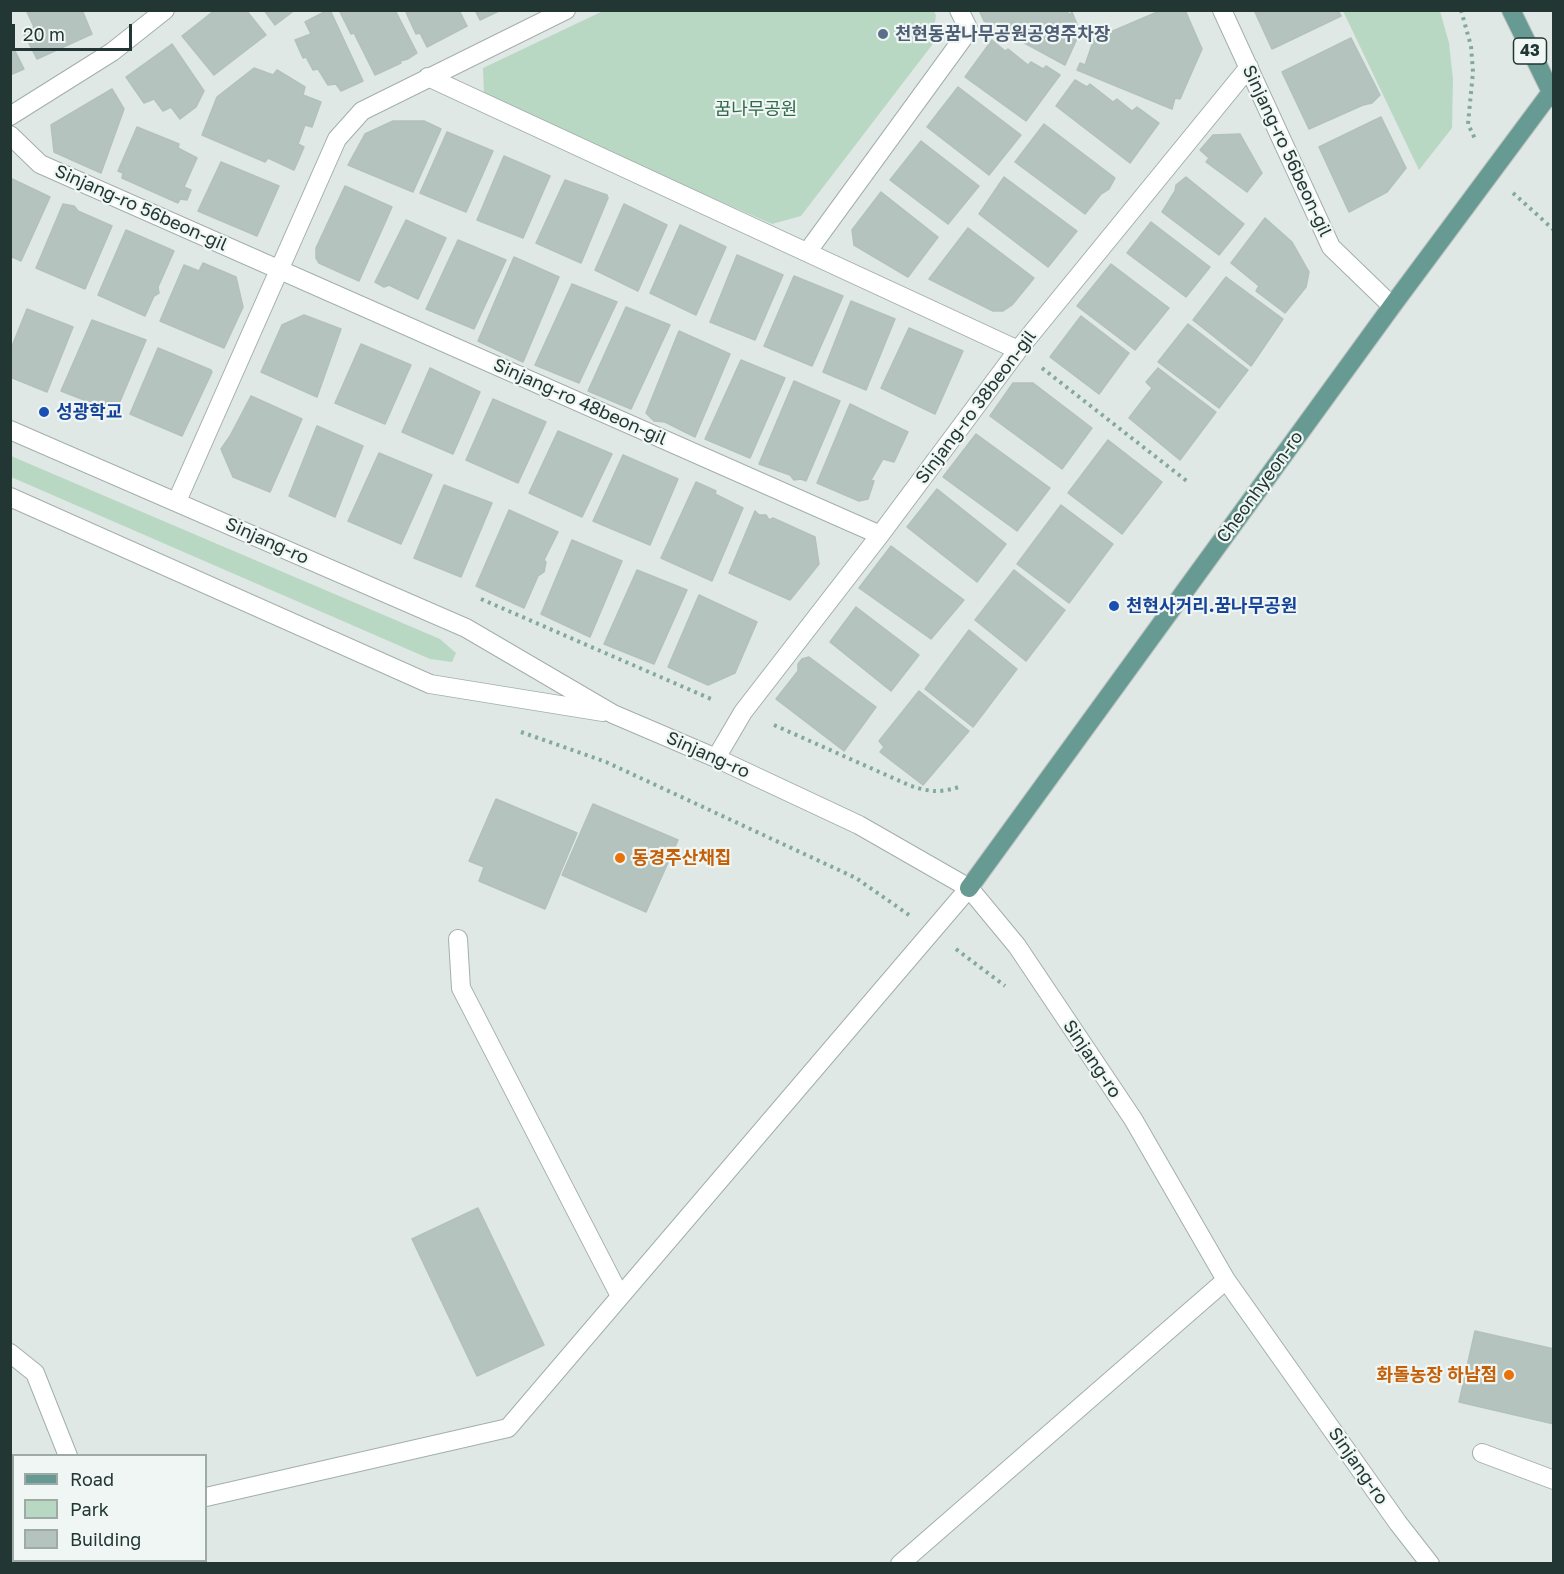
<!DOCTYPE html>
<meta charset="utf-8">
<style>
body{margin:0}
#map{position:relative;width:1564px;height:1574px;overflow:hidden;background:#dfe8e5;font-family:"Golos Text",sans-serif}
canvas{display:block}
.frame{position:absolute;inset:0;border:12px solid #223733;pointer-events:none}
.legend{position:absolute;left:12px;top:1454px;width:195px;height:108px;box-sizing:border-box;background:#eff6f3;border:2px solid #9daaa6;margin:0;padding:8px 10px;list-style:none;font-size:18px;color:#223733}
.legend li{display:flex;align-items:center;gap:12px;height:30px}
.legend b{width:30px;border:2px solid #9daaa6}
.scale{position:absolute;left:12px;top:24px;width:120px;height:27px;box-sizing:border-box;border:3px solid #223733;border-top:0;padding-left:8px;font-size:18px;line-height:21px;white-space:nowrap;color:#223733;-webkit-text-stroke:4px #eff6f3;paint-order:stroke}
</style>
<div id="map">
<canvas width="1564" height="1574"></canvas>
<div class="frame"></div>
<ul class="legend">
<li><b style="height:8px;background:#679a92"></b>Road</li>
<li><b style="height:16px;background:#b9d8c4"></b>Park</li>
<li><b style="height:16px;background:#b4c3be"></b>Building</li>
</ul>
<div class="scale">20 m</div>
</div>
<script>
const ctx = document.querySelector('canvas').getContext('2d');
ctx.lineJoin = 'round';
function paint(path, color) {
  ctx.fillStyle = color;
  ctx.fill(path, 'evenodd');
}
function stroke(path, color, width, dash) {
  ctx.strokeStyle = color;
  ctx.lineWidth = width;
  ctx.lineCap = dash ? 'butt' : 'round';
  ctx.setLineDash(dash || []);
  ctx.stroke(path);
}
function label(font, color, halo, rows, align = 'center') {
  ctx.font = font + ' "Golos Text","Noto Sans KR",sans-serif';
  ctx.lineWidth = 4.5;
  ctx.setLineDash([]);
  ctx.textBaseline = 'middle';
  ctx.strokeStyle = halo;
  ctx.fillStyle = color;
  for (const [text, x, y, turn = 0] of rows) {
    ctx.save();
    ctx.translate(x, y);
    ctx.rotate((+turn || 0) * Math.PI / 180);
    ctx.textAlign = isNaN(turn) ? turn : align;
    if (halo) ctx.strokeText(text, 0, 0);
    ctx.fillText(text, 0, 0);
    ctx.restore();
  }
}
paint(new Path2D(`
 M933 10 936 15 932 45 801 216 772 224 484 98 483 68 603 11Z
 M1343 11H1440L1449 43 1453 79 1452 128 1419 170Z
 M11 456 440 639 456 653 452 662 430 659 11 477Z`), '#b9d8c4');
const building = new Path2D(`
 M26 10H82L92 34 37 59 23 32 34 27Z
 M215 10H246L266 35 214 75 182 36Z
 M264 10H295L275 25Z
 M328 10H330L363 81 341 91 336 84 328 85 318 69 313 70 306 57 303 58 295 40 311 34 305 22Z
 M339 10H395L417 53 408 59 400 61 401 63 375 75 354 33 351 34Z
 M405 10H459L467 26 427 47 420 33 416 34Z
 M475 10H501L480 20Z
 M979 10H1067L1069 15 1072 12 1080 32 1065 65 984 21Z
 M1162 10H1185L1202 49 1180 99 1175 98 1172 109 1077 70 1080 63 1085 65 1094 39Z
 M1254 10H1338L1341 16 1272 49Z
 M1351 38 1380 95 1372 103 1363 105 1309 129 1282 72Z
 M992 40 1005 51 1008 49 1028 65 1031 62 1043 69 1046 66 1060 75 1026 121 965 77Z
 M10 41 24 69 10 75Z
 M172 44 204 91 196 107 180 119 171 107 163 111 154 99 144 103 126 77Z
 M254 68 273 75 277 70 305 87 303 95 321 102 312 127 305 125 298 144 304 147 294 170 268 158 265 162 202 135 217 97Z
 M1075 80 1087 87 1090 84 1113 102 1117 99 1132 111 1137 107 1159 123 1130 163 1056 106Z
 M958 87 1021 135 989 175 927 127Z
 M112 89 124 109 101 173 54 152 51 125Z
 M1381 117 1406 168 1387 192 1349 212 1319 147Z
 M393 121H424L441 129 413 192 348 165 365 134Z
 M1044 124 1115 178 1109 189 1101 194 1085 214 1015 162Z
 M137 127 179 144 178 148 197 158 184 187 191 190 187 200 180 199 178 203 122 178 123 173 118 171Z
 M447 132 493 151 466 212 420 193Z
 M1240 134 1262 173 1247 192 1206 162 1209 158 1200 150 1213 135Z
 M921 141 979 186 948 224 890 180Z
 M504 156 550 176 523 238 477 220Z
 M221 162 279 186 257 236 198 211Z
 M1004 177 1077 231 1048 267 979 214Z
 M1186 177 1244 224 1219 255 1162 212 1175 191 1176 185Z
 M10 178 50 197 21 261 10 256Z
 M565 180 607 195 608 198 581 263 536 243Z
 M345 186 392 207 359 281 319 263 316 258V248Z
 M881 192 938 237 908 277 854 245 852 230Z
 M63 204 74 206 78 211 112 226 85 289 36 268Z
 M624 204 667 225 638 291 595 270Z
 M1265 218 1292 242 1309 272 1306 287 1285 313 1256 291 1259 286 1231 263Z
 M406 220 446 238 418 299 389 285 384 287 375 282Z
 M1151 222 1210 267 1186 297 1127 253Z
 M680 225 726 247 696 315 650 293Z
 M968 228 1034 278 1012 305 1003 311H993L929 279Z
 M126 230 174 251 158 287 159 293 154 296 145 316 98 295Z
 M458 240 506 260 474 329 426 309Z
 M737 255 783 275 755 340 710 322Z
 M514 257 559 277 523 362 478 341Z
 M203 263 236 277 243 307 224 348 160 321 184 265 199 271Z
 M1111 264 1169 308 1135 350 1077 306Z
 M794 276 843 296 812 366 764 346Z
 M1226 277 1283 319 1251 366 1193 320Z
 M572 284 617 302 579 383 535 365Z
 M851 301 895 319 866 390 823 372Z
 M626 307 670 325 631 409 588 391Z
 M27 309 73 327 47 392 10 377V351Z
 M304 315 341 329 317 397 261 372 282 325Z
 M1081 316 1129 353 1099 394 1050 357Z
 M92 320 146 340 118 406 110 410 61 391Z
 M1188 324 1248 370 1219 408 1158 362Z
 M909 328 963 351 935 414 881 388Z
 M679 331 730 354 695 437 665 422 654 421 646 413Z
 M361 344 411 365 385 424 335 403Z
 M158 348 211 370 212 372 182 436 130 414Z
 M741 360 785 378 750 458 705 439Z
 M430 368 480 392 453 454 402 432Z
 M1158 368 1216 412 1180 460 1129 418 1152 388 1146 382Z
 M794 381 840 401 806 481 801 479 794 480 790 475 759 464Z
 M1013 383H1033L1092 428 1062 469 990 416Z
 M251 396 302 419 270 492 233 477 221 449 230 436Z
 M493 399 546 422 518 483 466 460Z
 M850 404 908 432 894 462 883 459 871 480 874 481 868 499 859 501 817 483Z
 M317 426 363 446 335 517 289 496Z
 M558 431 612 454 582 517 529 493Z
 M976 434 1050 488 1017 531 943 477Z
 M1108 440 1162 482 1122 534 1068 493Z
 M379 453 432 475 401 544 348 521Z
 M623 455 678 479 650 545 593 521Z
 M696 482 716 491 715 494 743 508 712 581 661 558Z
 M444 485 492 503 461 577 414 558Z
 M937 489 1006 544 977 582 907 527Z
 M1061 505 1113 544 1069 603 1017 564Z
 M509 510 558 532 544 560 546 562 544 572 538 576 524 608 476 586Z
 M755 511 759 515H766L769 520 773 518 815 537 819 564 790 600 729 573Z
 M572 540 622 561 590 637 541 614Z
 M891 546 964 600 931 639 859 588Z
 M637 570 687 590 654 664 604 644Z
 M1014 570 1065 610 1026 661 975 620Z
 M699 595 757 622 735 673 708 685 668 667Z
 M856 607 919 655 891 691 830 642Z
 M969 630 1017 669 973 727 925 689Z
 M809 657 876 707 844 751 776 699 798 671V664L802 659Z
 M919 691 969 731 923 785 880 752 884 747 879 741Z
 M496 799 577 833 545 909 479 881 484 867 469 861Z
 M593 804 678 840 646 912 562 875Z
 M478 1208 544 1345 477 1376 412 1239Z
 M1475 1331 1554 1349V1424L1459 1402Z`);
paint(building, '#b4c3be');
stroke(building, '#b2c1bc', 1.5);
const minor = new Path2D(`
 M1222 10 1331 247 1392 306
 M428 77 1018 350
 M10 116 112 52 165 10
 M10 135 40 164 880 535
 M808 251 969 30 959 10
 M10 430 466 628 613 714 716 758 859 825 969 888 1017 946 1133 1119 1226 1280 1398 1523 1430 1564
 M10 497 430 684 603 712
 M177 501 337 139 362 111 566 10
 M716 758 743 712 880 535 1018 350 1249 67
 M458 939 461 988 620 1296
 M10 1353 35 1373 68 1456
 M1482 1453 1554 1480
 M206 1497 508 1428 969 888
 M10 1541H14
 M900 1564 1226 1280`);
const major = new Path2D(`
 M1511 10 1554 98
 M969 888 1392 306 1554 88`);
stroke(minor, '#a3afac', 20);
stroke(major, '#bdc3c2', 20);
stroke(new Path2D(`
 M1461 10 1471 46 1473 72 1468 124 1476 141
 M1513 193 1554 230
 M1042 368 1188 482
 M481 599 711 699
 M774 725 911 786C931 792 939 793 959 787
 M521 732 606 762 856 878 909 915
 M956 949 1005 986`), '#82a9a0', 4, [3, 4.5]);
stroke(minor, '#fff', 18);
stroke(major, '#679a92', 18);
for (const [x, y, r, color] of [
 [883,34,6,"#5c6f8a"],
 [44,412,6,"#1a4fb4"],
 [1114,606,6,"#1a4fb4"],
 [620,858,6,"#e8710a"],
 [1509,1375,6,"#e8710a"]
]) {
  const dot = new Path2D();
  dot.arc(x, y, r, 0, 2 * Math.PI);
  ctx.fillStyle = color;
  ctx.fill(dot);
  stroke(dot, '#eff6f3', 2);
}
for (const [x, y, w] of [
 [1530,51,33]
]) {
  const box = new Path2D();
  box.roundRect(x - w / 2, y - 13, w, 26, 4.5);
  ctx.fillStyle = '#eff6f3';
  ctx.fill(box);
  stroke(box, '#223733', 1.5);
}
label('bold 16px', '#223733', null, [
 ["43",1530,51]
]);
label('bold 18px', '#4e5e75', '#eff6f3', [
 ["천현동꿈나무공원공영주차장",895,34]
], 'left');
label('18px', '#30694b', '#eff6f3', [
 ["꿈나무공원",756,109]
]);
label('18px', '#223733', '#eff6f3', [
 ["Sinjang-ro 56beon-gil",1287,151,65],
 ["Sinjang-ro 56beon-gil",141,208,24],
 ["Sinjang-ro 48beon-gil",580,402,24],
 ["Sinjang-ro 38beon-gil",976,407,-53],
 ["Cheonhyeon-ro",1260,487,-54],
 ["Sinjang-ro",267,541,24],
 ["Sinjang-ro",708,755,24],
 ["Sinjang-ro",1092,1059,56],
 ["Sinjang-ro",1358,1466,55]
]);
label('bold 18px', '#164399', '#eff6f3', [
 ["성광학교",56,412],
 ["천현사거리.꿈나무공원",1126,606]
], 'left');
label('bold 18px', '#c56008', '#eff6f3', [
 ["동경주산채집",632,858],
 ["화돌농장 하남점",1497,1375,"right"]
], 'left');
</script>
